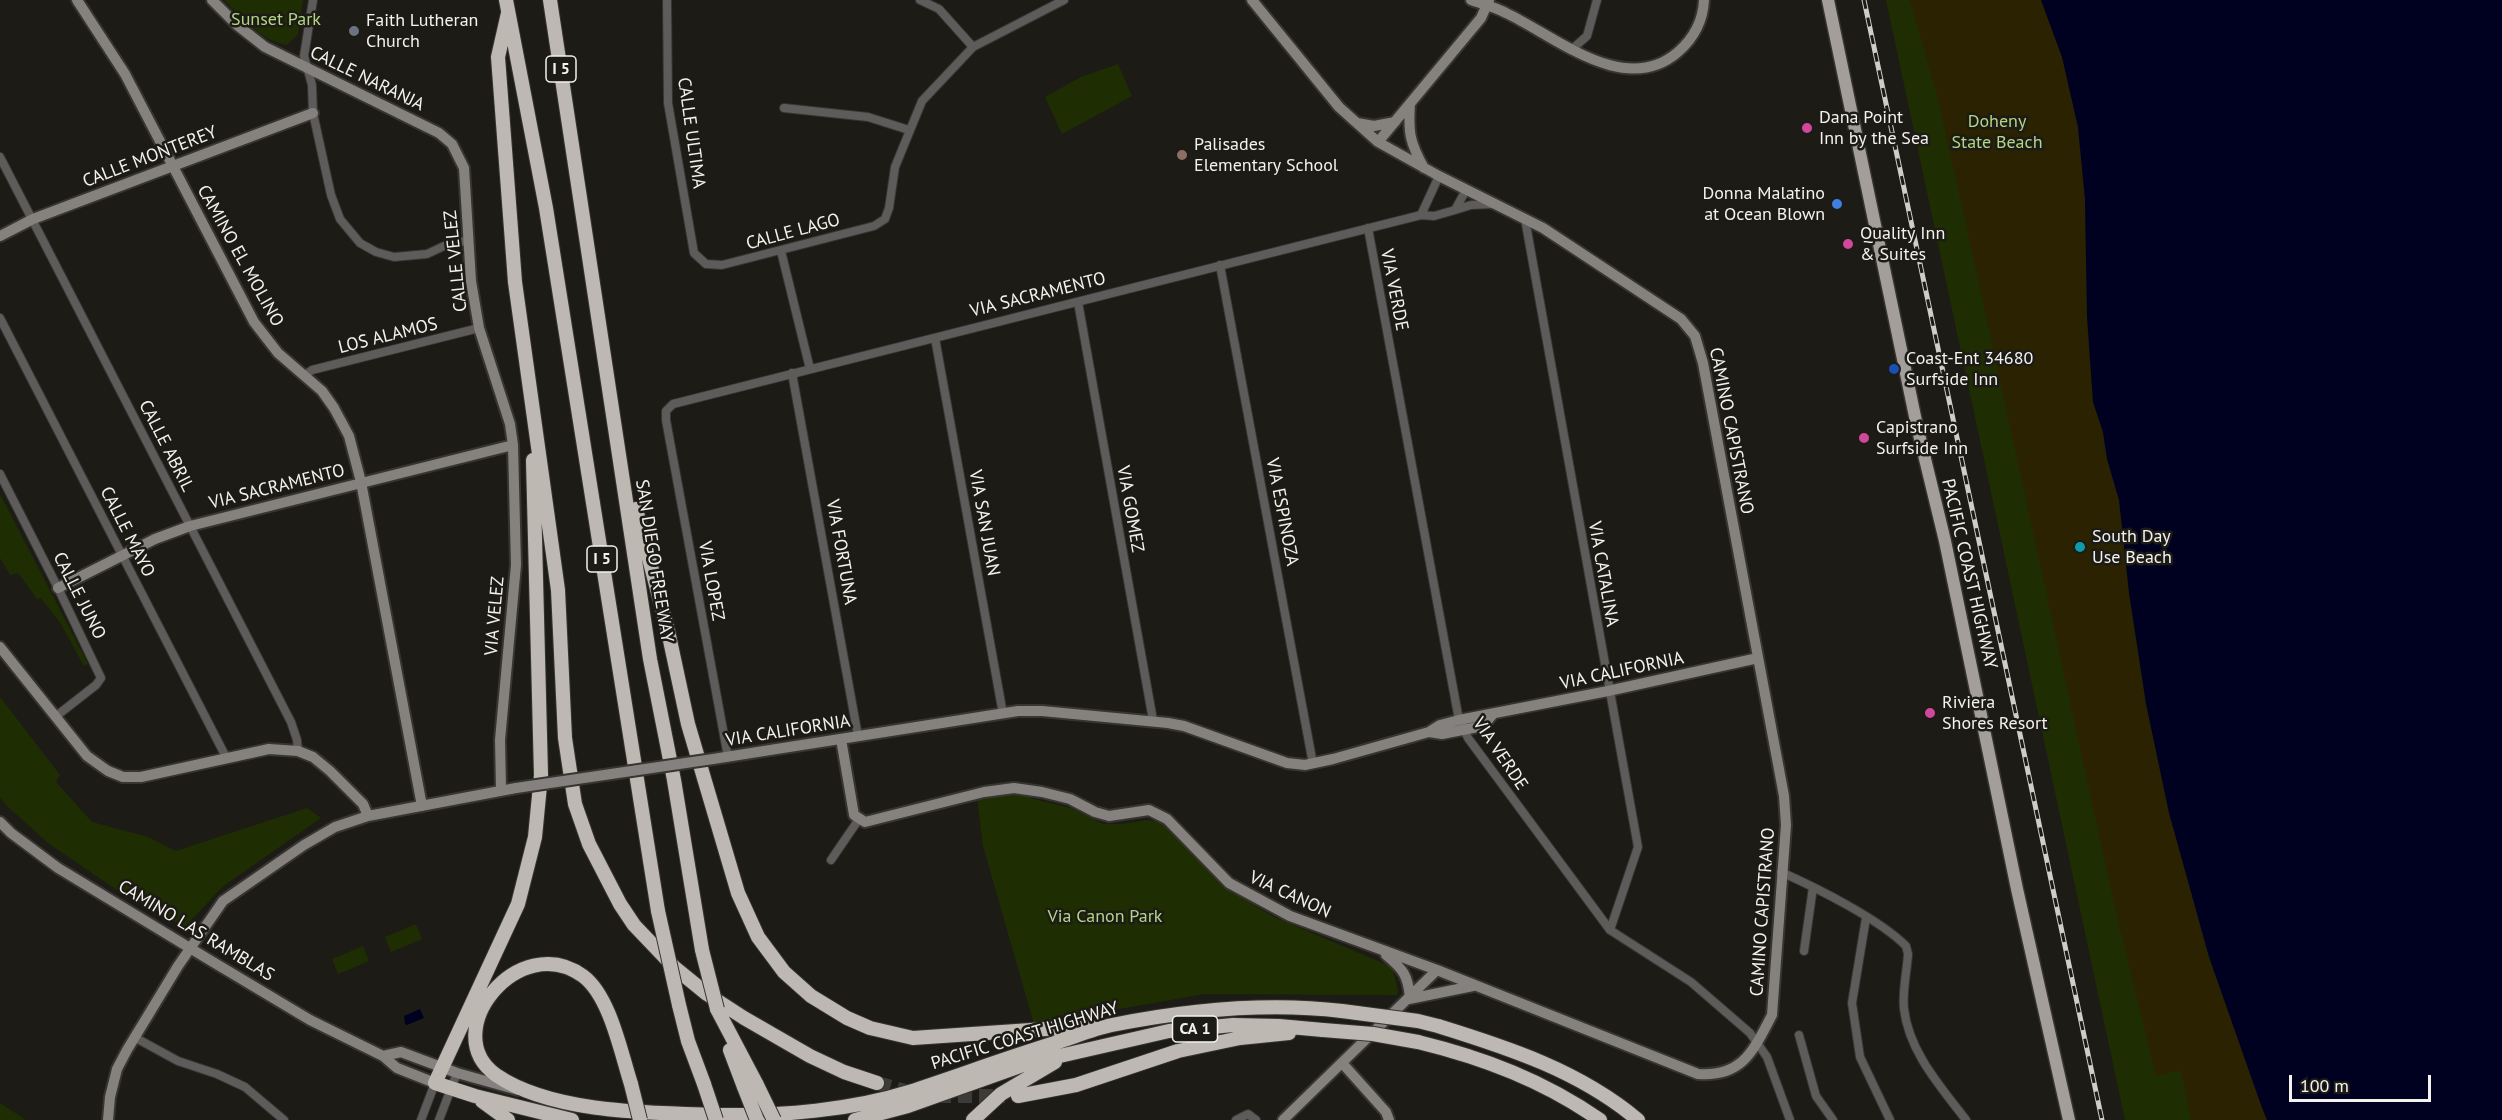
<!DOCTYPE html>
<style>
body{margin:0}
#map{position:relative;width:2502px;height:1120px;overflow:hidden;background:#1d1b16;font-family:"PT Sans",sans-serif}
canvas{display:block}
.scale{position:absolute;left:2289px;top:1075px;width:142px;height:27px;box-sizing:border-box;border:3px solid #f4f2ef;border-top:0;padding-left:8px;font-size:18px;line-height:21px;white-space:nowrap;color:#f4f2ef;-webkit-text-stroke:4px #1d1b16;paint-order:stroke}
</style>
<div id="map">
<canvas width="2502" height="1120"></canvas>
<div class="scale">100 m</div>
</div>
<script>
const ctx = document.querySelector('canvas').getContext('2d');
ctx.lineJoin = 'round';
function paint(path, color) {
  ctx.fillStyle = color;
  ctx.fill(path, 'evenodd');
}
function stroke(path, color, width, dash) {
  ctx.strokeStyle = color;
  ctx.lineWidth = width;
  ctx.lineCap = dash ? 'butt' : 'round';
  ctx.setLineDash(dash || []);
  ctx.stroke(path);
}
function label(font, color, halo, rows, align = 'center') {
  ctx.font = font + ' "PT Sans",sans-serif';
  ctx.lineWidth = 5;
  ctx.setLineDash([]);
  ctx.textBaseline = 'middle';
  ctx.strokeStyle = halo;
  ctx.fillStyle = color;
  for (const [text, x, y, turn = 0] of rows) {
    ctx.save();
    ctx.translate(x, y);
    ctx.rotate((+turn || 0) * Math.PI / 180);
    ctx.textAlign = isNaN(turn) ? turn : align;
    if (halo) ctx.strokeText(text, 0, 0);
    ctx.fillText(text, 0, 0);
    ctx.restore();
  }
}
paint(new Path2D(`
 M224 0H303L298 34 287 45C261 41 242 17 224 0Z
 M1886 0H2041L2078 127 2093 402C2104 435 2109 468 2119 500L2261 1105 2267 1120H2125Z
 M1118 64 1132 96 1062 134 1045 97 1081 77Z
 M0 494 88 664 84 666 61 624 41 598 37 599 18 573 10 575 0 558Z
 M0 697 60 775 56 782 92 822 148 837 176 851 307 808 321 818 222 887 185 927 117 890 48 843 6 805 0 797Z
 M1015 790 1033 799 1071 808 1103 824H1121L1148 820 1160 822 1172 831 1219 879 1241 897 1272 916 1392 967 1398 990 1397 995 1204 994 1034 1024 983 846 977 797Z
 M416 924 422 939 391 952 385 937Z
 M363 946 369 961 338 974 332 959Z
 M0 1103 26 1120H0Z`), '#1f2e02');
paint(new Path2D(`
 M1910 0H2041L2062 56 2078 127 2085 199 2087 317 2093 402 2103 432 2107 459 2119 500 2129 593 2146 704 2209 957 2267 1120H2191L2181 1070 2156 1076 2115 908 1958 188 1938 99Z`), '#2a2201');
paint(new Path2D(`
 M2041 0H2502V1120H2267L2261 1105 2209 957 2169 813 2146 704 2129 593 2119 500 2107 459 2103 432 2093 402 2087 317 2085 199 2078 127 2062 57Z
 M420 1009 424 1018 407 1025 405 1024 404 1016Z`), '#000021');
stroke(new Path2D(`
 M877 1083 912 1093
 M937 1096H1005`), '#3d3b37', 14, [14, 7]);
const street = new Path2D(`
 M313 0 304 56 312 85 313 113 331 195 340 219 360 243 376 252 394 257 427 254 444 246 469 240
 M667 0 668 103 694 253 706 264 722 265 874 226 885 219 889 208 895 167 922 101 973 47 1064 0
 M920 0 939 9 973 47
 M1571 50 1587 36 1597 0
 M784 108 868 117 909 130
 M0 157 291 722 297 740 298 751
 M1455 210 1471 205 1494 204
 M1421 215 1439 176
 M1525 219 1638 847 1610 930
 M1368 228 1459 720 1468 738 1610 930 1691 982 1750 1033 1767 1057 1790 1120
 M781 251 810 369
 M1220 265 1313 764
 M1078 302 1153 720
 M0 318 227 759
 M935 338 1003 714
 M792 373 858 736
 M305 375 312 370 479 328
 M0 474 58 588 101 678 96 685 55 717
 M728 757 666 420V411L673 404 1421 215 1434 216 1455 210 1466 190
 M831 860 859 819
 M1781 872C1817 888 1879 919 1906 946L1908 954C1907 971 1902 992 1904 1009 1909 1052 1941 1087 1966 1120
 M1866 918 1852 1003 1860 1057 1890 1120
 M1804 951 1813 887
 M1799 1035 1816 1096 1833 1120
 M134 1037 178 1061 217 1074 245 1087 284 1120
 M421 1120 435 1083
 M439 1120 457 1073
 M1236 1120 1248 1114 1256 1120`);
const secondary = new Path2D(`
 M77 0 125 74 254 322 278 353 322 391 334 408 349 436 361 482 422 806
 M212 0 237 25 265 47 439 133 452 144 464 168 471 281 479 328 510 424 513 445 516 565 500 740 501 790
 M1471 0C1483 4 1495 7 1506 13 1555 36 1625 98 1678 52 1694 38 1703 21 1704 0
 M1410 104C1408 133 1410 143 1424 168
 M1357 123 1374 126 1395 122
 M1378 142 1481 18 1489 0
 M0 236 33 219 313 113
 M58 588 155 539 190 526 513 445
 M0 647 87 756 108 771 123 777H141L269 749 298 751 313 757 330 771 363 804 368 816
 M1429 732 1442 734 1483 726 1493 714
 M841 739 854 815 865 822 984 792 1014 788 1042 792 1070 799 1095 812 1109 816 1149 810 1167 819 1229 883 1290 916 1437 970 1698 1074C1743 1077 1753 1051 1772 1015L1786 825 1784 796 1703 363 1695 336 1681 319 1543 228 1439 176 1378 142 1339 107 1252 0
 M713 759 1018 711H1042L1168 723 1184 726 1287 763 1305 765 1333 759 1429 732 1440 725 1459 720 1608 691 1758 658
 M0 822 11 833 58 868 208 959 310 1020 383 1056 397 1068 435 1083
 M1386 955C1403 969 1408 975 1410 998
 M1409 999 1473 986
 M383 1056 401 1052 457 1073 518 1090
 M1343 1064 1386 1112 1389 1120
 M108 1120 110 1097 117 1069 127 1050 178 966 223 901 304 845 335 827 368 816 516 788
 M1283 1120 1437 970`);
const primary = new Path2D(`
 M1828 0 1917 426 1945 541 2017 889 2069 1120`);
const highway = new Path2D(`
 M506 0 546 208 658 911
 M550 0 650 659 674 780 702 950
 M508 13 498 57 515 282 558 590 565 738 575 804 589 844 620 904 634 925 675 968 707 994 744 1018 810 1056 844 1072 877 1083
 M533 460 541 775 535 837 518 904 435 1083 475 1096 572 1120
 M636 509 668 631 688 724 738 893 758 937 784 972 811 996 847 1018 870 1028 913 1038 1090 1026
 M679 1005 688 1041 704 1084
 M717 1009 757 1085
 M1438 1026C1509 1048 1580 1071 1638 1120
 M1418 1042C1484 1058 1544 1081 1600 1120
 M730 1050 744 1087
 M631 1084C621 1053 610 996 583 976 519 929 436 1032 496 1075 553 1114 654 1113 721 1115 781 1116 852 1110 909 1092 958 1076 1006 1058 1055 1043 1074 1037 1093 1029 1112 1025 1187 1010 1266 1002 1342 1011
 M1018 1096 1076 1085 1178 1051 1240 1038 1289 1033
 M482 1101 508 1120
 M855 1120 908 1106 1029 1063 1169 1031 1233 1025 1279 1026 1323 1030
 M973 1120 1001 1094 1055 1062`);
stroke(street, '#373530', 10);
stroke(secondary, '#373530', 14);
stroke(primary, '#373530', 15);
stroke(highway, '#373530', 16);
stroke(street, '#5e5c5a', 8);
stroke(secondary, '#85817e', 10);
stroke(primary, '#a39e99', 12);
stroke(highway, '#beb8b3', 14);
const rail = new Path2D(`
 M1864 0 2102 1120`);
stroke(rail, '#cfcdca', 5);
stroke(rail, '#1d1b16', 3, [9]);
const secondaryBridge = new Path2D(`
 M516 788 713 759`);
const highwayBridge = new Path2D(`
 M658 911 679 1005
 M702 950 717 1009
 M1342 1011 1418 1021 1438 1026
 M1323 1030 1373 1034 1418 1042
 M631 1084 640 1120
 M704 1084 716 1120
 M757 1085 774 1120
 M744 1087 757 1120`);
stroke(secondaryBridge, '#373530', 14, []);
stroke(highwayBridge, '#373530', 16, []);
stroke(secondaryBridge, '#85817e', 10);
stroke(highwayBridge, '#beb8b3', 14);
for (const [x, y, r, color] of [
 [354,31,6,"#6b7280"],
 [1807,128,6,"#d1479c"],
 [1182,155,6,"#8d6e63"],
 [1837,204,6,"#3f7fe0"],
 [1848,244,6,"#d1479c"],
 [1894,369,6,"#1a4fb4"],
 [1864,438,6,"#d1479c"],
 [2080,547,6,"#0f9aa8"],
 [1930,713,6,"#d1479c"]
]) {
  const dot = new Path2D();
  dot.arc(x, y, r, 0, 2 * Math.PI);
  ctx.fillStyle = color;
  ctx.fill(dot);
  stroke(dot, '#1d1b16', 2);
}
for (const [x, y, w] of [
 [561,69,30],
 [602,559,30],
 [1195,1029,45]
]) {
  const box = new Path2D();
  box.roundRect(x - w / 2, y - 13, w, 26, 4.5);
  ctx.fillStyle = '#1d1b16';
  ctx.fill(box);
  stroke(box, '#f4f2ef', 1.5);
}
label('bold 16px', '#f4f2ef', null, [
 ["I 5",561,69],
 ["I 5",602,559],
 ["CA 1",1195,1029]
]);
label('18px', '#b3d585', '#1d1b16', [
 ["Sunset Park",276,20],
 ["Doheny",1997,122],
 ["State Beach",1997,143],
 ["Via Canon Park",1105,917]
]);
label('18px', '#f4f2ef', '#1d1b16', [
 ["Faith Lutheran",366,21],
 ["Church",366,42],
 ["Dana Point",1819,118],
 ["Inn by the Sea",1819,139],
 ["Palisades",1194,145],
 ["Elementary School",1194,166],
 ["Donna Malatino",1825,194,"right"],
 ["at Ocean Blown",1825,215,"right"],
 ["Quality Inn",1860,234],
 ["& Suites",1860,255],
 ["Coast-Ent 34680",1906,359],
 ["Surfside Inn",1906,380],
 ["Capistrano",1876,428],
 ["Surfside Inn",1876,449],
 ["South Day",2092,537],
 ["Use Beach",2092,558],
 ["Riviera",1942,703],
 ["Shores Resort",1942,724]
], 'left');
label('18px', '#f4f2ef', '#1d1b16', [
 ["CALLE NARANJA",367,79,26],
 ["CALLE ULTIMA",691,133,82],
 ["CALLE MONTEREY",150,157,-21],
 ["CALLE LAGO",793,232,-15],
 ["CAMINO EL MOLINO",240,256,61],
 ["CALLE VELEZ",456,261,-96],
 ["VIA VERDE",1394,290,79],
 ["VIA SACRAMENTO",1038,295,-14],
 ["LOS ALAMOS",388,336,-14],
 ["CAMINO CAPISTRANO",1731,431,79],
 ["CALLE ABRIL",166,446,63],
 ["VIA SACRAMENTO",277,487,-14],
 ["VIA GOMEZ",1130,509,80],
 ["VIA ESPINOZA",1282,512,79],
 ["VIA SAN JUAN",984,523,80],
 ["CALLE MAYO",127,532,63],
 ["VIA FORTUNA",841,552,80],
 ["SAN DIEGO FREEWAY",654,561,81],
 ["VIA CATALINA",1603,574,80],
 ["PACIFIC COAST HIGHWAY",1969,574,77],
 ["VIA LOPEZ",711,581,80],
 ["CALLE JUNO",79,596,63],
 ["VIA VELEZ",495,616,-85],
 ["VIA CALIFORNIA",1622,671,-12],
 ["VIA CALIFORNIA",788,731,-9],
 ["VIA VERDE",1500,754,56],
 ["VIA CANON",1290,895,25],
 ["CAMINO CAPISTRANO",1763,912,-86],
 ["CAMINO LAS RAMBLAS",196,931,31],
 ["PACIFIC COAST HIGHWAY",1025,1036,-17]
]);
</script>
